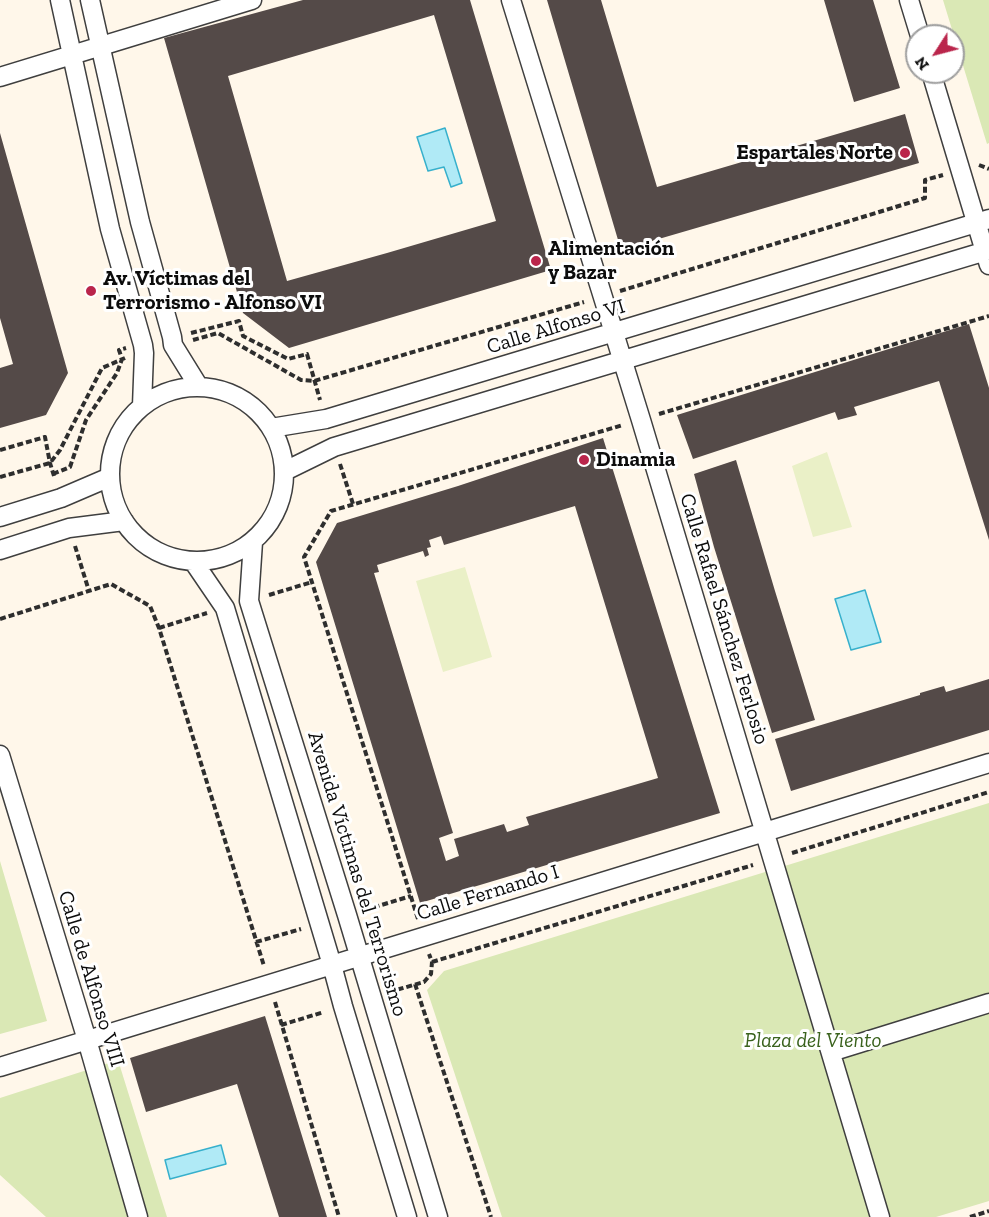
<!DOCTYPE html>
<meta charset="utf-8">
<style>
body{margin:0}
#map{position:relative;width:989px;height:1217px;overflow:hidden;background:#fff7ea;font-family:"Zilla Slab",serif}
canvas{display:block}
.north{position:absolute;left:905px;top:24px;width:60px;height:60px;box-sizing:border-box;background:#fff;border:2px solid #9e9e9e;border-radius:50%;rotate:234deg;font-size:16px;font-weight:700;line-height:24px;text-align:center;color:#0c0c0c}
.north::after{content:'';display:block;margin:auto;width:21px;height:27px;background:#ba254b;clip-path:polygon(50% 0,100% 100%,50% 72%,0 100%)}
</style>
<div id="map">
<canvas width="989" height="1217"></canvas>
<div class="north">N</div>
</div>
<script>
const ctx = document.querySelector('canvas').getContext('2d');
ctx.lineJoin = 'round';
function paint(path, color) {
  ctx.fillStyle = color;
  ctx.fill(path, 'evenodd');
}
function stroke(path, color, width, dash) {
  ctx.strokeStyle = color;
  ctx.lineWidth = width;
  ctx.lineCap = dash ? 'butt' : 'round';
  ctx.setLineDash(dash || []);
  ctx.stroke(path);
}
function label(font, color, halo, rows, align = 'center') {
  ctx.font = font + ' "Zilla Slab",serif';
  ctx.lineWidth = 6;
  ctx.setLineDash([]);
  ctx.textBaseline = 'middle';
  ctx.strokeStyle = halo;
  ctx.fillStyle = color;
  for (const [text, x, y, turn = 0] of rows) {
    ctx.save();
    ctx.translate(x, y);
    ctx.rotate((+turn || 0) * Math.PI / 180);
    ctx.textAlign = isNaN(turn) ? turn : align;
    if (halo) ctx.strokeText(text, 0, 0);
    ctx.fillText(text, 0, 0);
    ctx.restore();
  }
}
paint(new Path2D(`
 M943 0H989V143L987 144Z
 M989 803V1201L936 1217H502L427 990 444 971Z
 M0 861 47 1021 0 1034Z
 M118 1060 167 1217H46L0 1175V1098Z`), '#dae8b5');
paint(new Path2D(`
 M827 452 852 527 813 537 792 466Z
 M465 567 492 657 443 672 416 581Z`), '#eaf0c7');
const water = new Path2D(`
 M445 128 462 183 451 187 444 167 428 171 417 137Z
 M865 590 881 642 851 650 835 599Z
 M221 1145 226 1164 170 1179 165 1160Z`);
paint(water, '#b0eaf6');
stroke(water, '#37b0cc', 1.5);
paint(new Path2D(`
 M303 0H470L551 270 289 348 243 313 164 38ZM434 15 496 221 387 253 287 281 228 76Z
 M547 0H601L657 187 905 114 919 163 621 250Z
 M824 0H873L900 88 854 102Z
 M0 133 68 373 46 415 0 428V368L13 364 0 318Z
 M969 324 989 388V540L939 381 854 407 857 415 838 420 835 412 693 459 677 415Z
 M603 438 720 813 420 903 316 562 337 523 458 486ZM575 506 658 778 526 817 529 825 507 832 504 824 454 839 459 856 446 861 439 838 453 833 374 573 379 572 377 565 423 551 425 557 429 555 427 548 431 547 429 540 441 536 444 545Z
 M736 460 775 591 815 720 772 733 714 547 694 474Z
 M989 679V730L791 791 775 739 920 695V693L944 686 946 692Z
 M265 1016 327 1217H279L237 1084 146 1112 130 1058Z`), '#544a48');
const street = new Path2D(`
 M60 0 110 229 143 345 144 353 142 406
 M90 0 140 222 172 337 173 345 199 387
 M511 0 641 420 880 1217
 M909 0 920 36
 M931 72 989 265
 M0 77 252 0
 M110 474a87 87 0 1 1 174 0a87 87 0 1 1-174 0Z
 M271 428 326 419 989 219
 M285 471 334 447 989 250
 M0 517 61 498 110 477
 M253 542 249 601 347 915 438 1217
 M0 550 69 528 124 521
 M193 561 225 608 332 965 343 1006 407 1217
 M0 755 87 1040 138 1217
 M831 1052 989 1003
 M0 1067 989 763`);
stroke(street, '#3f3f3f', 21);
stroke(new Path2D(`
 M979 165 989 169
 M620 291 925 198V180L943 175
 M191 333 239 321 243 336 288 359 307 354 320 400
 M193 340 218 333 301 380 314 381 584 302
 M659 414 989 316
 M0 450 45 437 50 463 54 476
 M340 464 353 504
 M53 474 70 467 86 420 117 373 122 359 119 350 126 348
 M0 477 50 463 60 450 102 368 125 358
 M75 546 89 591
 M269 595 312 582
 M0 619 111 584 150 606 159 628 264 966
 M159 628 207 613
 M792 853 989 792
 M365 910 411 896
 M418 919 304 557 331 511 623 425
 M256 942 301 929
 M432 962 753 865
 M415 984 491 1217
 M389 992 424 982 431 974 432 962 429 954
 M275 1002 339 1217
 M281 1025 324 1012
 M970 1217 989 1211`), '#2e2e2e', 4, [6, 3]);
stroke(street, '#fff', 18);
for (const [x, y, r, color] of [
 [905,153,6,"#ba254b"],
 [536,261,6,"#ba254b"],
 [91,291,6,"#ba254b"],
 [584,460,6,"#ba254b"]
]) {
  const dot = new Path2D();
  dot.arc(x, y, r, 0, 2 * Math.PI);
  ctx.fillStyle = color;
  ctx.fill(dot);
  stroke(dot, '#fff', 2);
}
label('bold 21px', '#0c0c0c', '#fff', [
 ["Espartales Norte",893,153,"right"],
 ["Alimentación",548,249],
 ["y Bazar",548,273],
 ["Av. Víctimas del",103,279],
 ["Terrorismo - Alfonso VI",103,303],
 ["Dinamia",596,460]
], 'left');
label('21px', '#0c0c0c', '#fff', [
 ["Calle Alfonso VI",556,327,-17],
 ["Calle Rafael Sánchez Ferlosio",724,619,73],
 ["Avenida Víctimas del Terrorismo",357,874,73],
 ["Calle Fernando I",488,893,-17],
 ["Calle de Alfonso VIII",91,979,73]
]);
label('italic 21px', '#3a621d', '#fff', [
 ["Plaza del Viento",813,1041]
]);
</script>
